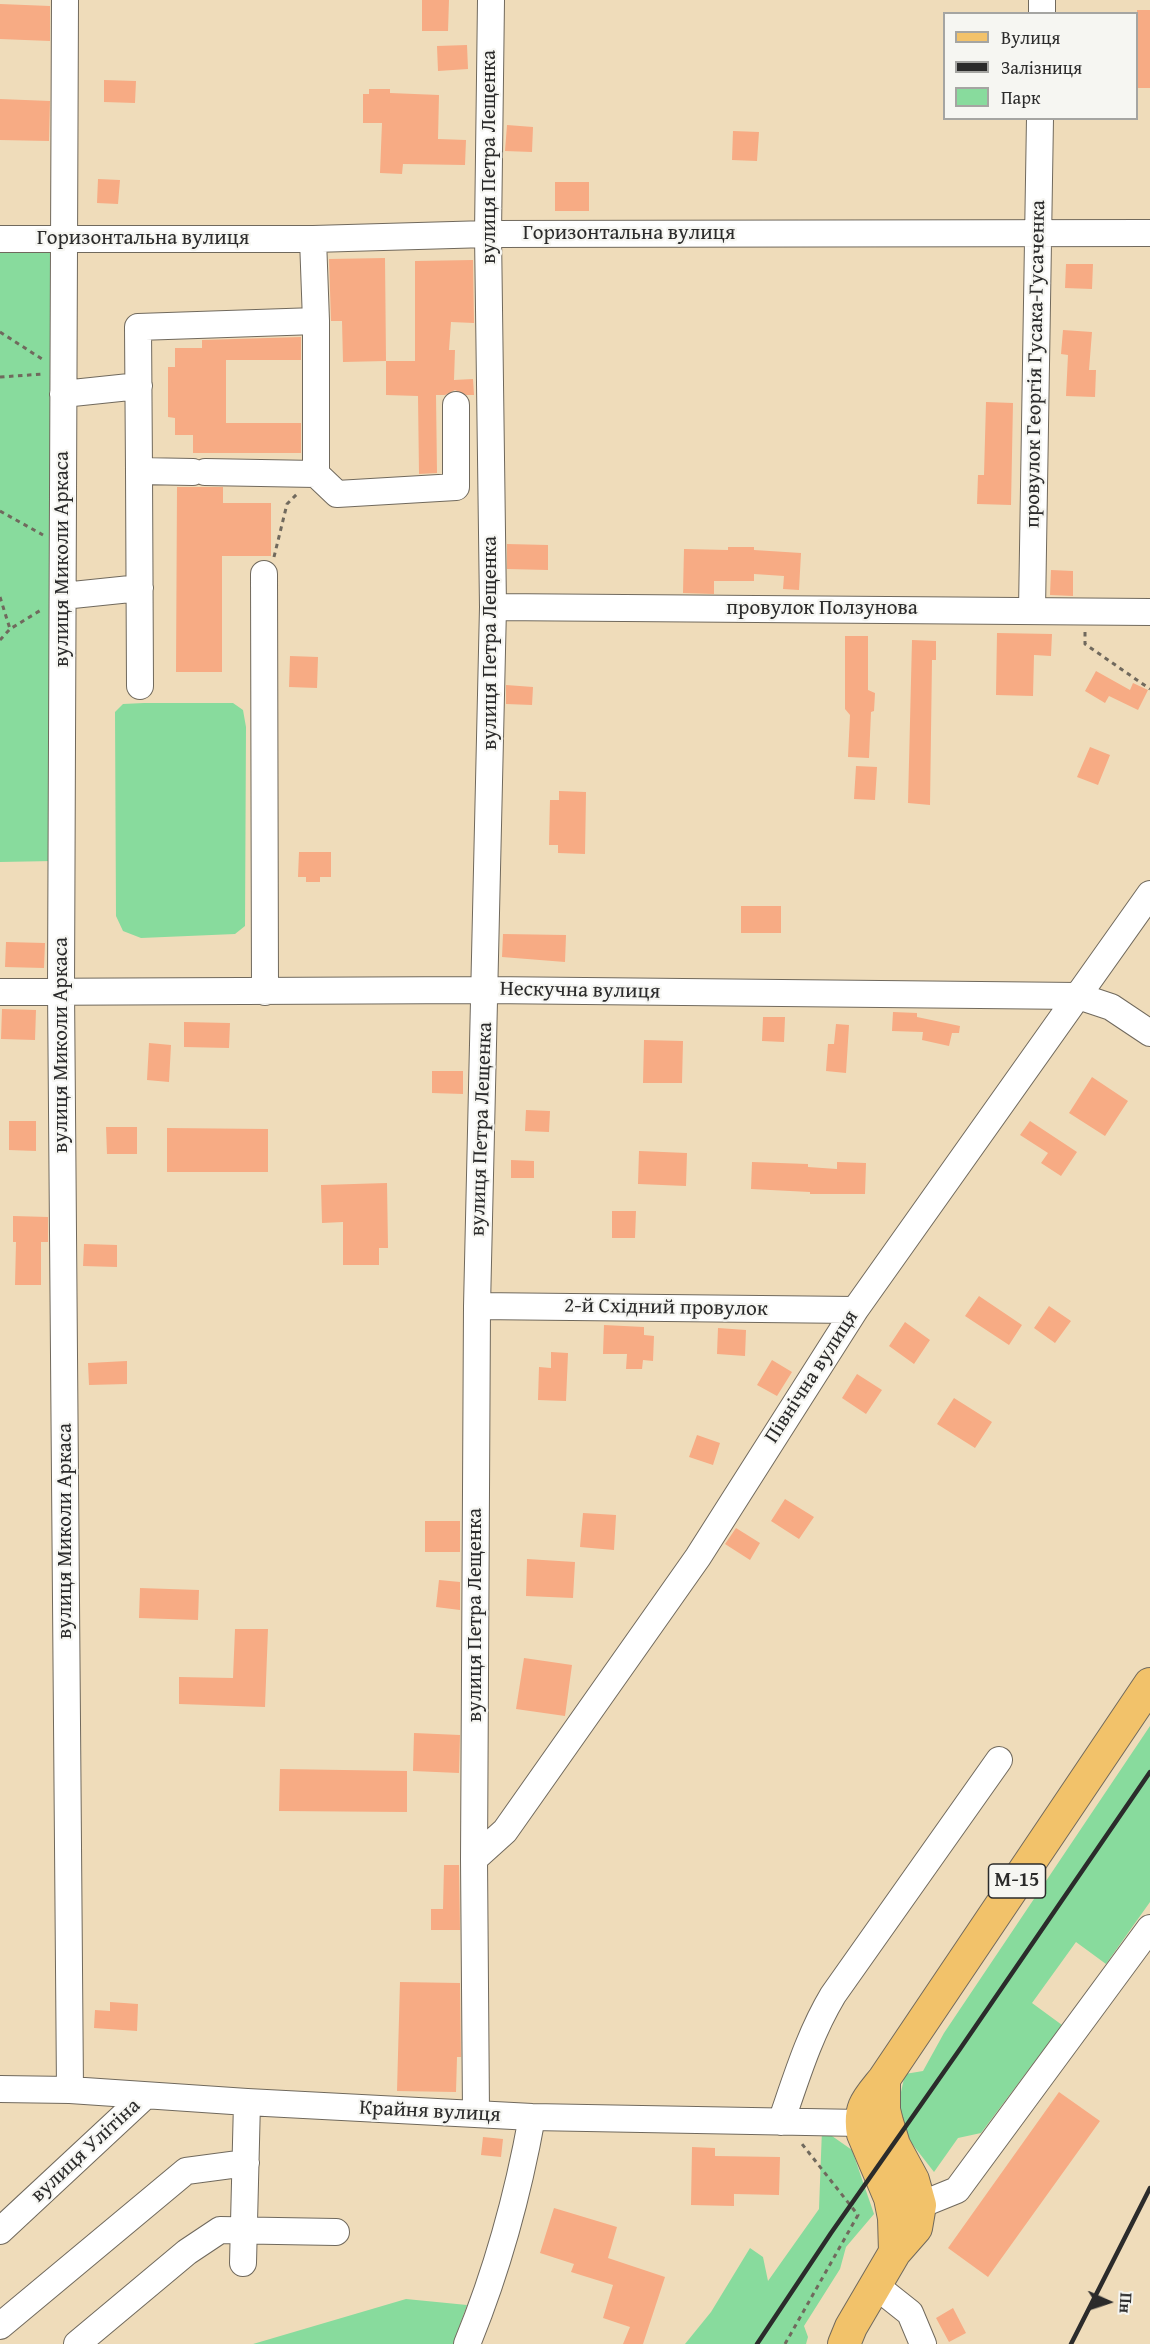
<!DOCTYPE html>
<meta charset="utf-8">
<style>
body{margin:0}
#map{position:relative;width:1150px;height:2344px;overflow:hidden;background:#efdcba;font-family:"Gentium Book Plus",serif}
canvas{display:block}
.legend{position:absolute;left:943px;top:12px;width:195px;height:108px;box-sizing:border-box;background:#f6f6f2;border:2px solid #a5a5a2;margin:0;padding:8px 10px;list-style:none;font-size:18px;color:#2b2b2b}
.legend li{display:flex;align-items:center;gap:12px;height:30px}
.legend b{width:30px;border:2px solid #a5a5a2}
.north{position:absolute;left:1078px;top:2272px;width:60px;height:60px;-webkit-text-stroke:4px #f6f6f2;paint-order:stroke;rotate:93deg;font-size:16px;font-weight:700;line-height:24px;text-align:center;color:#2b2b2b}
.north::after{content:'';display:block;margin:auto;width:21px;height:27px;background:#2b2b2b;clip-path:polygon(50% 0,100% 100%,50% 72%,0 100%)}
</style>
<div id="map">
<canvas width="1150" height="2344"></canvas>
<ul class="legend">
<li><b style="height:8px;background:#f2c26a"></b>Вулиця</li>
<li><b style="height:8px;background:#2b2b2b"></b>Залізниця</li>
<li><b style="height:16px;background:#88db9d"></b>Парк</li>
</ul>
<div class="north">Пн</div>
</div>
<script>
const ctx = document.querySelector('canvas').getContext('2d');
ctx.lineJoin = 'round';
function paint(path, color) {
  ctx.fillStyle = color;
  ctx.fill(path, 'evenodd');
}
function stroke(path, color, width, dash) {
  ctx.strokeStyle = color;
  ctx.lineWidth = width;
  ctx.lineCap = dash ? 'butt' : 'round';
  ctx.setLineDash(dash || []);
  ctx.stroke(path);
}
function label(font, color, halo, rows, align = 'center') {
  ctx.font = font + ' "Gentium Book Plus",serif';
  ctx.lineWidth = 4.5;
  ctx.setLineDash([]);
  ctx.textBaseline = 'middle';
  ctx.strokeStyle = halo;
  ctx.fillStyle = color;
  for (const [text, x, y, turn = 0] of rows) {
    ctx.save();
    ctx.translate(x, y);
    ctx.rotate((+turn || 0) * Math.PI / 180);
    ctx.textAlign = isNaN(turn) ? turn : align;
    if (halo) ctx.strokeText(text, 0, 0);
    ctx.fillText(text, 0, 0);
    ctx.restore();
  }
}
paint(new Path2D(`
 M0 249H55L53 861 0 862Z
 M144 703H233L243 710 246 727 245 926 235 934 141 938 123 931 116 916 115 712 123 704Z
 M1150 1726V1902L1106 1964 1076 1942 1032 2003 1062 2025 981 2133 958 2138 934 2172 899 2127 897 2110 905 2074 923 2071 944 2033Z
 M822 2129 852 2150 874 2214 846 2247 840 2269 804 2326 808 2337 806 2344H685L711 2312 750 2248 763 2257 768 2281 819 2209Z
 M406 2299 467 2305 453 2344H253Z`), '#88db9d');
paint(new Path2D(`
 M422 0H449L448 31H422Z
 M0 4 50 6V41L0 39Z
 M1137 10H1150V88H1137Z
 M467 45 468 69 438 71 437 46Z
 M104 80 136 81 135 103 104 102Z
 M369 89H390V93L439 95 438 139 466 140 465 165 403 164 402 174 380 173 382 123H363V94H369Z
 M0 99 50 101 49 141 0 140Z
 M507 125 533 127 532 152 505 151Z
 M733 131 759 132 757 161 732 160Z
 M98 179 120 180 118 204 97 203Z
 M555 182H589V211H555Z
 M385 258 386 361 343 362 342 321H331L329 259Z
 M473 260 474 323 451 322 449 350H455L454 380 473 379 474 395H466L455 390 445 395H436L437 473 419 474 418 396 386 395V361H415V261Z
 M1066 264H1093L1092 289 1065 288Z
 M1063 330 1092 332 1089 370H1096L1095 397 1066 396 1068 355 1061 354Z
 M301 337V360H226V423H301V453H193V435H175V418L168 417V367H175V348H202V340Z
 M986 402 1013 403 1011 505 977 504 978 475H984Z
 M177 487H223V503H271V556H222V672H176Z
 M507 544 548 545V570L507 569Z
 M728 547H754V550L801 553 799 590 783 589 784 576 754 574V581H714V594L683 593 684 549 728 550Z
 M1051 570 1073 571V596L1050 595Z
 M997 633 1052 634 1051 656 1034 655 1033 696 996 695Z
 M845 636H868V690L875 693 874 711 871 712 869 758 848 757 850 715 845 709Z
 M912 640 936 641V660H932L930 805 908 803Z
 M290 656 318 657 317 688 289 687Z
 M1096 671 1130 690 1133 683 1148 690 1138 710 1109 696 1105 703 1085 691Z
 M506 685 533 687 532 705 506 704Z
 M1090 747 1110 755 1098 785 1077 777Z
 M856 766 877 767 875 800 854 799Z
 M559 791 586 792 585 854 558 853V845H549L550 800H559Z
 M299 852H331V877H320V882H306V877H298Z
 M741 906H781V933H741Z
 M503 934 566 935 565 962 502 957Z
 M6 942 45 943 44 968 5 967Z
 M2 1009 36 1010 35 1040 1 1039Z
 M893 1012 917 1013V1017L960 1026 959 1033H952L949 1046 922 1040 923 1032 892 1031Z
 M763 1017H785L784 1042 762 1041Z
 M184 1022 230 1023 229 1048 184 1047Z
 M836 1024 849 1025 846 1073 826 1071 828 1044H834Z
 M644 1040 683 1041 682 1083H643Z
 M149 1043 171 1045 169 1082 147 1080Z
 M432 1071H463V1094L432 1093Z
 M1092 1077 1128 1101 1105 1136 1069 1113Z
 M526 1110 550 1111 549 1132 525 1131Z
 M9 1121H36V1151L9 1150Z
 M1030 1121 1077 1152 1061 1176 1041 1163 1048 1153 1020 1135Z
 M106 1127H137V1154H107Z
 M167 1128 268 1129V1172H167Z
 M639 1151 687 1153 686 1186 638 1184Z
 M511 1160 534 1161V1178H511Z
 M752 1162 808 1164V1167L837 1169V1162L866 1163 865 1194H810V1192L751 1189Z
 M387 1183 388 1248H379V1265H343V1222L322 1223 321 1185Z
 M612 1211H636L635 1238H612Z
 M13 1216 48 1217V1242H41V1285H15L16 1242H13Z
 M84 1244 117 1245V1267L83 1266Z
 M979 1296 1022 1325 1009 1345 965 1316Z
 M1049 1306 1071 1321 1055 1343 1034 1328Z
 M905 1322 930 1340 914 1364 889 1346Z
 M604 1325 644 1327V1335L654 1336 653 1361 643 1360 642 1369H626L627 1354H603Z
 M718 1328 746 1330 745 1356 717 1354Z
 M551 1352 568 1353 566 1401 538 1400 539 1367 551 1368Z
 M772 1360 792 1372 777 1396 757 1385Z
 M127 1361V1384L89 1385 88 1363Z
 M857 1374 882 1390 866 1414 842 1398Z
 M954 1398 992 1422 975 1448 937 1424Z
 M697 1435 720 1443 713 1465 689 1457Z
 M785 1499 814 1517 799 1539 771 1521Z
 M583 1513 616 1515 614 1550 580 1547Z
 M425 1521H460V1552H425Z
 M736 1528 760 1543 750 1560 725 1544Z
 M527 1559 575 1562 573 1598 526 1596Z
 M439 1580 460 1582V1610L436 1607Z
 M140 1588 199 1590 198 1620 139 1618Z
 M235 1629H268L265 1707 179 1704V1677L233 1678Z
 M524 1658 572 1665 565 1716 516 1709Z
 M414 1733 460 1735 459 1773 413 1771Z
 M280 1769 407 1771V1812L279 1811Z
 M444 1865H459L460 1930H431V1909H443Z
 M400 1982 460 1983 461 2057H457L456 2092 397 2091Z
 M110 2002 138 2004 137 2031 94 2028 95 2010 110 2011Z
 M1059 2092 1100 2121 988 2277 948 2248Z
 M483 2137 503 2139 501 2157 481 2155Z
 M692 2147 715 2148V2156L780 2157 779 2195 734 2194V2206L691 2205Z
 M554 2208 617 2227 608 2258 665 2277 643 2344H623L630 2327 603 2318 613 2285 571 2272 574 2264 540 2253Z
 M953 2308 966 2333 949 2342 936 2318Z`), '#f7ab84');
const minor = new Path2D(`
 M65 0 61 988 70 2090
 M1042 14V0
 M0 239H313L488 234 1150 233
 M63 394 139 386
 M139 471 140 686
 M193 472 139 471 138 327 316 321 313 239
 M205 472 316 474 337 494 456 487V405
 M316 474V321
 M264 574 265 992
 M63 596 140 588
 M493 607 1150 612
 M1032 610 1040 118
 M0 992 486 990 1078 996 1111 1007 1150 1033
 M477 1306 855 1310
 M474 1859 505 1831 698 1557 855 1310 1150 894
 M0 2089 70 2090 247 2102 532 2117 861 2123
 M476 2113 474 1859 477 1306 493 607 488 234 491 0
 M781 2122C796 2079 809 2035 833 1995L999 1760
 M920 2205 957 2190 1150 1928
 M0 2231 145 2096
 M243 2263 247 2102
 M876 2286 910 2313 923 2344
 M0 2326 186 2171 246 2163
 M77 2344 187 2252 220 2230 336 2232
 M467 2344C497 2271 518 2195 532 2117`);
const major = new Path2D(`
 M895 2252 894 2218 890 2198 863 2134C858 2107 868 2099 884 2079L1150 1684
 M844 2344 851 2327 895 2252 916 2228 920 2205 913 2180 894 2145 887 2122 884 2110V2079`);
stroke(minor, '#70695d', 28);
stroke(major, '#70695d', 34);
stroke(new Path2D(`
 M0 332 42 359
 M0 377 44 374
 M0 511 43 535
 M274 557 287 504 297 494
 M0 597 10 629
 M1085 632V644L1150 689
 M0 640 10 629 41 610
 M785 2344 858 2215 802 2144`), '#70695d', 3, [4.5, 4.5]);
stroke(minor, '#fff', 26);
stroke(major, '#f2c26a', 32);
stroke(new Path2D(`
 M757 2344 831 2233 960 2049 1150 1772
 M1071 2344 1150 2188`), '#2b2b2b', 4.5);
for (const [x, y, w] of [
 [1017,1881,57]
]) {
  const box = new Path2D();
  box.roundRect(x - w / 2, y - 17, w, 34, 4.5);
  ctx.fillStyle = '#f6f6f2';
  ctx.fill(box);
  stroke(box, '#2b2b2b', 1.5);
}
label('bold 20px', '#2b2b2b', null, [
 ["М-15",1017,1881]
]);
label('21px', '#2b2b2b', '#f6f6f2', [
 ["вулиця Петра Лещенка",490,157,-90],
 ["Горизонтальна вулиця",629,234],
 ["Горизонтальна вулиця",143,239],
 ["провулок Георгія Гусака-Гусаченка",1036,364,-89],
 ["вулиця Миколи Аркаса",63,559,-90],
 ["провулок Ползунова",822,609],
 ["вулиця Петра Лещенка",491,643,-90],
 ["Нескучна вулиця",580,991,1],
 ["вулиця Миколи Аркаса",62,1045,-90],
 ["вулиця Петра Лещенка",482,1129,-88],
 ["2-й Східний провулок",666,1308,1],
 ["Північна вулиця",812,1377,-57],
 ["вулиця Миколи Аркаса",66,1531,-90],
 ["вулиця Петра Лещенка",476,1615,-90],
 ["Крайня вулиця",430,2112,3],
 ["вулиця Улітіна",86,2151,-43]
]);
</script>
